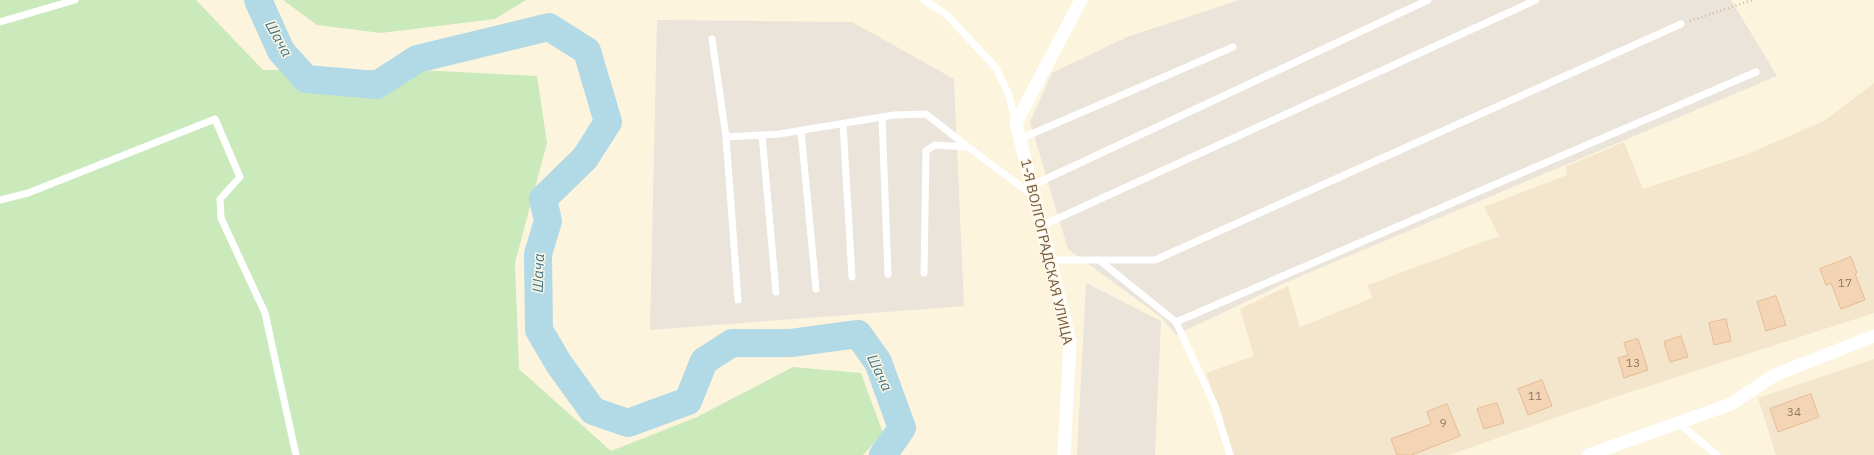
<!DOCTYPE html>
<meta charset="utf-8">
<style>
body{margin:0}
canvas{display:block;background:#fdf4de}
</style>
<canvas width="1874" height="455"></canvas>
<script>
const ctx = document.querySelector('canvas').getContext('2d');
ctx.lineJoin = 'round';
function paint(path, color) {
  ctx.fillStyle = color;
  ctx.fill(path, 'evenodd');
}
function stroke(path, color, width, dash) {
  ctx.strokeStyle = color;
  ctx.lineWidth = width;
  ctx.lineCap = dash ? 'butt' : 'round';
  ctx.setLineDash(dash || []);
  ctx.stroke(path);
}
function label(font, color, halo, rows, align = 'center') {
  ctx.font = font + ' "IBM Plex Sans",sans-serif';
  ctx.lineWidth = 3;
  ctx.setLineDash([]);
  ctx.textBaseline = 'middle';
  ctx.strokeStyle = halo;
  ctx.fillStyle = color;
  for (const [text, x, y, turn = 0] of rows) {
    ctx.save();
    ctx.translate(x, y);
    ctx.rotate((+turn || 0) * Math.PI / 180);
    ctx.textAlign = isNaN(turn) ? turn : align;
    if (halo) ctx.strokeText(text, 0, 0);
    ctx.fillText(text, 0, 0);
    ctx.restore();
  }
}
paint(new Path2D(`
 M1874 83V313L1615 397 1449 455H1234L1206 373 1254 356 1240 309 1288 286 1300 327 1372 298 1368 285 1499 236 1484 207 1567 175 1565 167 1624 142 1643 189 1745 155 1824 121Z
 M1874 359V455H1776L1758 398Z`), '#f4e6cc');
paint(new Path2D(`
 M1239 0H1731L1777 76 1287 282 1176 335 1162 318 1068 249 1030 122 1052 73 1127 37Z
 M657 20 852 22 954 79 964 306 650 330Z
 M1086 283 1161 321 1155 455H1077Z`), '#eae4da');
paint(new Path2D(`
 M0 0H196L263 70H419L537 76 547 143 515 263 519 369 611 451 697 417 793 367 861 373 883 433 863 455H0Z
 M283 0H526L495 19 381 33 317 25Z`), '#caeabc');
stroke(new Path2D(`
 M258 0 281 51 306 79 377 85 417 59 549 27 587 51 608 122 585 158 543 199 548 221 538 254 539 330 559 364 593 411 628 423 688 401 704 361 732 343H791L858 334 878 362 902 428 883 455`), '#b2d9e6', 28);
const building = new Path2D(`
 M1851 257 1857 273 1855 274 1865 300 1841 309 1831 283 1826 285 1820 269Z
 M1776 296 1786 325 1766 331 1757 302Z
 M1726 319 1731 341 1714 345 1709 323Z
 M1681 336 1688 357 1670 362 1664 342Z
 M1638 339 1648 370 1624 378 1618 358 1628 355 1624 343Z
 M1542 380 1552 406 1528 415 1518 389Z
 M1811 394 1819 417 1778 432 1770 409Z
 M1497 403 1504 423 1484 429 1477 409Z
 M1447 404 1460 436 1412 455H1397L1391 439 1431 424 1427 412Z`);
paint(building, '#f3d4b5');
stroke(building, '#e6bc95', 1);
stroke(new Path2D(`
 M1690 21 1752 0`), '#d7b898', 2.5, [1, 3]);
stroke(new Path2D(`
 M924 0 947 15 996 68 1008 93 1016 122
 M0 22 75 0
 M712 39 726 137 738 300
 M882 117 888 274
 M843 124 852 277
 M801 131 816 289
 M762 135 776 292
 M726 137 779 134 894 115 926 114 968 147
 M1020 139 1233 47
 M1031 186 1428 0
 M0 200 28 193 215 119 240 177 220 199 221 218 265 313 296 455
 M1041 226 1536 0
 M1050 260H1155L1681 24
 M1099 260 1176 322 1756 72
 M924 273 926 151 935 145 968 147 1034 196
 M1176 322 1215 406 1230 455
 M1678 423 1717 455`), '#fff', 7);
stroke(new Path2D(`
 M1064 455 1070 341 1016 123 1081 0
 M1588 455 1731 404 1775 375 1874 336`), '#fff', 13);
label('12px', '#927962', null, [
 ["17",1845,284],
 ["13",1633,364],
 ["11",1535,397],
 ["34",1794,413],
 ["9",1443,424]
]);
label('14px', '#725b46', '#fff7e4', [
 ["1-Я ВОЛГОГРАДСКАЯ УЛИЦА",1046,252,77]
]);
label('italic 15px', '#42798e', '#fff7e4', [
 ["Шача",278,39,61],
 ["Шача",539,273,-88],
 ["Шача",879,373,65]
]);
</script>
